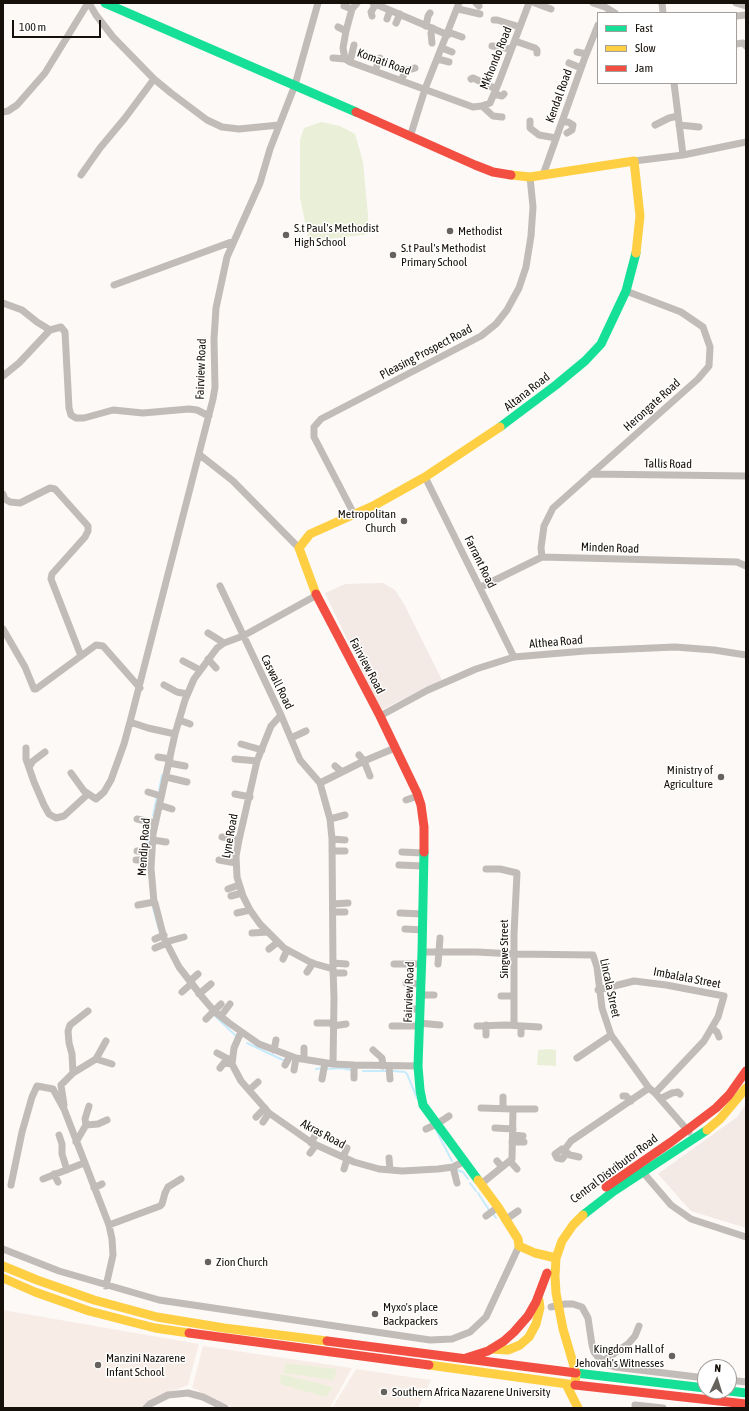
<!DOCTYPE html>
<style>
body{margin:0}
#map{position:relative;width:749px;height:1411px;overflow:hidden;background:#fcf9f7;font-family:"Asap Condensed",sans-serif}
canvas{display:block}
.frame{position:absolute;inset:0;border:4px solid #16100a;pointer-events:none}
.legend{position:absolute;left:597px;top:12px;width:140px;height:72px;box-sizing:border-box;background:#fff;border:1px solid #a29f9d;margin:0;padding:5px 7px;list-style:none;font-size:12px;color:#16100a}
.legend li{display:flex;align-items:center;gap:8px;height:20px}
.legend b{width:20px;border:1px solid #a29f9d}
.north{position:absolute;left:697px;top:1359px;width:40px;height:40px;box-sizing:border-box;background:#fff;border:1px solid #a29f9d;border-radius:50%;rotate:4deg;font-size:11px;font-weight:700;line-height:16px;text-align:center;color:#16100a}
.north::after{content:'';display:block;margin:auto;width:14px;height:18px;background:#66625d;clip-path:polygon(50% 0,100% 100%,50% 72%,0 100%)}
.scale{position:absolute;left:12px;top:20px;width:89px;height:18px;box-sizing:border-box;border:2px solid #16100a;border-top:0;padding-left:5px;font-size:12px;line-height:14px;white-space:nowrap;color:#16100a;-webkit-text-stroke:3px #fff;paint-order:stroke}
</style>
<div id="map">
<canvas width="749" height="1411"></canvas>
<div class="frame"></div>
<ul class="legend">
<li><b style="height:5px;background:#16e098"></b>Fast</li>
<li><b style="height:5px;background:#ffcf43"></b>Slow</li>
<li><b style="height:5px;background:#f24e42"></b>Jam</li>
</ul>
<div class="north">N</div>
<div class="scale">100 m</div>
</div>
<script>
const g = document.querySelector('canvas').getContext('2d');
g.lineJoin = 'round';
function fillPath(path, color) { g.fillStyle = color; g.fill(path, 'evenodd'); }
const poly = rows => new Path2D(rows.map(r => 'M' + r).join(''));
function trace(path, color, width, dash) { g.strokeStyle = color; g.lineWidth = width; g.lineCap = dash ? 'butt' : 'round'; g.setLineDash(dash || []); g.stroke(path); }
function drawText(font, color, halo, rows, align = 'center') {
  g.font = font + ' "Asap Condensed",sans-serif'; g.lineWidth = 3; g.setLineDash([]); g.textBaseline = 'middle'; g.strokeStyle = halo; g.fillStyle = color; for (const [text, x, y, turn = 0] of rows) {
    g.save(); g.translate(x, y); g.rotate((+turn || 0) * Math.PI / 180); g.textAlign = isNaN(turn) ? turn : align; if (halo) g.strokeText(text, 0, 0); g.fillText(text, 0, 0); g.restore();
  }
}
const commercial = poly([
 [383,583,395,590,404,604,442,680,381,710,325,593,345,584],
 [746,1104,746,1228,691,1211,658,1174,737,1117]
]);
const built = poly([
 [3,1310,199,1344,188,1385,153,1399,142,1408,3,1408],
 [203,1346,352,1368,330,1408,234,1408,192,1388],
 [356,1369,431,1380,418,1408,332,1408]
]);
const green = poly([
 [321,122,340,126,355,134,363,162,368,215,368,234,309,242,300,197,300,140,304,128],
 [549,1049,556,1050,556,1066,537,1065,538,1050],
 [285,1363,337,1369,334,1380,284,1373],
 [281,1374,333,1387,326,1397,280,1384]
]);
const stream = poly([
 [159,791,162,775],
 [153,816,157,797],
 [147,850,150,828],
 [152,904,159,930],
 [215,1016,236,1036],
 [247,1043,285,1061],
 [316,1069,322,1068],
 [327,1069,341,1068,351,1070],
 [363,1071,387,1071],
 [393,1071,405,1072,407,1074,417,1098],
 [436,1130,452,1161],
 [457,1170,463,1172,468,1179],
 [470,1183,476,1191],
 [478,1193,489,1210],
 [493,1214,496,1218]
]);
const street = poly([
 [89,3,96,15,113,37,154,79,171,93,207,120,222,127,239,129,279,125],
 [357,3,352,9,346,31,343,48,345,59,350,62,473,107,482,106,490,103,499,82,529,3],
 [373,3,448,35],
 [476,3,479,6],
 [535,3,551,9],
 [593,3,605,7,615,13],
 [662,3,663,13],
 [736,3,746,6],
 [344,6,352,9],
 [458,9,480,14],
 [372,16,371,12,376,4],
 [736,16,746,15],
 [387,19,390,10],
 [494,20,497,20,520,27],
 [396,23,400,14],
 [426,26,428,16,430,13],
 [338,27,346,31],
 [448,32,462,37],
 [515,41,535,48,537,50,537,53],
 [432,43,431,33,433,28],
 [736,44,743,43,746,46],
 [492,46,511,49],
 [442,48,452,52],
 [577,52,586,54],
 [333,58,345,59],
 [438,59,449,62],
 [350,62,354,45],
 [569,63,581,68],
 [375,71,380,58],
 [471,79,473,78,486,84,488,86,496,88],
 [402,81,403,76,407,70,415,68],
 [674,83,683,155],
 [494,94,502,96,504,94],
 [482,106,493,116,502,117],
 [3,112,8,111,17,105,45,73,88,3],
 [530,121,530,128,539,135,556,138],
 [562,122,568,122,573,125,572,130,567,133],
 [655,125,669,118,678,116],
 [679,125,699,127],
 [410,137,425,89,459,3],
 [634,161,683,155,746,142],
 [81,175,100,148,125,118,154,79],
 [543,175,584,60,598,25],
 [114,285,234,241],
 [3,303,22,310,37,322,50,330],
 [3,376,19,363,50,330,61,327,65,332,69,408,71,415,76,418,84,418,113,410,143,413,189,409,197,410,209,416],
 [200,455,233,481,299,548],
 [591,474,746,476],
 [425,477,514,657],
 [3,494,5,499,10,502,20,503,50,488,55,489,88,526,88,531,85,537,52,574,51,579,81,656],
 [354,514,314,437,314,427,321,419,481,336,496,324,507,310,519,288,526,267,531,236,533,207,530,177],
 [542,557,541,548,544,526,553,508,698,379,709,366,710,347,703,327,681,312,626,291],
 [220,586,281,715,300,760,320,783,330,819,332,839,333,969,334,998,333,1064],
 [481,587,542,557,737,562,746,566],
 [317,595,243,636,224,643,217,648,194,679,185,700,175,734,153,834,151,868,154,902,155,903,164,938,179,967,203,998,214,1011,229,1023,259,1044,296,1058,333,1064,354,1065,418,1066],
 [3,629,25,667,34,689,36,689,96,645,103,646,140,688],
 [208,633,224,643],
 [208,659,216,668],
 [183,661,200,670],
 [164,685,177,692,187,694],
 [281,715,271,726,257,761,239,840,236,856,237,877,243,896,250,910,260,924,284,948,312,963,333,969],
 [380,716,428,690,476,669,514,657,585,651,675,647,714,650,746,655],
 [179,720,190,724],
 [175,734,148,728,130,722,213,399,215,387,214,339,216,308,227,257,260,183,270,149,295,85,318,3],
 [291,738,306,731],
 [241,744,262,750],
 [26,748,26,759,34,782,44,805,49,814,56,818,64,816,88,794],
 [359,755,364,761,370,776],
 [158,757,170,759],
 [235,759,257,761],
 [169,763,185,766],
 [335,766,342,772],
 [29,767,33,761,45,752],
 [71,773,84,791,96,799,104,792,111,780,124,744,130,722],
 [166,777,187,782],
 [320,783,364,761,395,748],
 [148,792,161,796],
 [235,794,250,797],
 [406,800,418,796],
 [159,805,172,809],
 [137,819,155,823],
 [330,819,345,815],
 [222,837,239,840],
 [332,839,345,840],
 [153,840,166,842],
 [137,851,152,853],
 [332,851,345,851],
 [402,852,423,853],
 [136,860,151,860],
 [219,860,236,863],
 [399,865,423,866],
 [486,869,500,869,517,873,514,934,514,1025],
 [228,889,239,885],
 [231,896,242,893],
 [333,904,348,903],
 [138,905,154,902],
 [333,912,345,912],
 [237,913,250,910],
 [400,913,423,914],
 [405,929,423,930],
 [252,933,268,932],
 [155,939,164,935],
 [166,942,184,937],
 [155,948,167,943],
 [269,949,278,942],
 [422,952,477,952,514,954,593,955,597,967,602,1008,611,1035,649,1088,655,1093,689,1132],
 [283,959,287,950],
 [333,963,346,964],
 [394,964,422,964],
 [438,964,440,938],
 [307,972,313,963],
 [333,973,344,973],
 [190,981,198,974],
 [406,983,421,984],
 [598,990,634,981,666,985,724,996,718,1017,704,1041,655,1093],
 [182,992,192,983],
 [199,994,211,984],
 [421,995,434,995],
 [501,996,514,996],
 [410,1009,420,1009],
 [221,1016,230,1004],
 [206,1019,221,1004],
 [317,1023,334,1023],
 [419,1023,440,1025],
 [486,1025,486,1035],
 [333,1026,346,1024],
 [392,1026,419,1026],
 [477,1026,506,1025,539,1027],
 [521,1026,521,1034],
 [712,1028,717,1032,719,1037],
 [241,1032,234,1048,232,1064,241,1081,269,1113,312,1143,354,1162,379,1169,402,1171,438,1169,453,1167,465,1161],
 [304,1048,304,1059],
 [274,1050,276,1040],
 [373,1050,382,1058,383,1066],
 [217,1053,232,1061],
 [577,1058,611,1035],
 [96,1059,112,1064],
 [285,1065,290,1056],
 [389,1066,390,1079],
 [220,1068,224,1063,232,1064],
 [294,1070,296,1058],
 [73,1073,96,1059,106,1041],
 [354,1078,354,1065],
 [322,1079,325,1063],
 [249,1090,258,1082],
 [623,1096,626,1096,631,1101],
 [503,1097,503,1108],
 [660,1099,672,1093,678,1092,680,1094],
 [64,1105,61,1085,73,1073,72,1054,69,1043,68,1031,70,1025,88,1011],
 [481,1108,513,1109,512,1159,481,1184],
 [513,1109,535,1109],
 [256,1117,265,1108],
 [263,1122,269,1113],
 [86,1125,98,1124,107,1120],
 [495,1128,513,1129],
 [426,1129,437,1124,449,1116],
 [59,1135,62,1144,62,1154,67,1170],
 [513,1135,523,1136],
 [76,1142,86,1125,85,1119,89,1106],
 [512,1142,524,1142],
 [311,1143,317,1132],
 [562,1149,565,1149,566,1154,562,1159,557,1158,555,1154,562,1149],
 [565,1149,571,1141,649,1088],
 [566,1152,570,1155,579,1157],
 [310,1153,316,1145],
 [343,1157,347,1148],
 [389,1158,390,1170],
 [497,1161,502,1167],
 [510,1161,517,1169],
 [453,1167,457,1183],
 [344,1169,347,1159],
 [641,1170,671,1205,691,1219,746,1237],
 [54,1174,58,1182],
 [43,1179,84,1163],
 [11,1185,22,1132,32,1097,37,1086,53,1089,64,1109,109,1225,112,1239,113,1255,106,1286],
 [94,1188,102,1184],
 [486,1216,498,1207],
 [505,1220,518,1211],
 [109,1225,160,1206,162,1204,165,1193,168,1187,181,1179],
 [3,1249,59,1271,159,1300,430,1340,452,1339,470,1332,486,1317,519,1246],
 [551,1307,565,1304,573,1304,582,1307,588,1318,592,1345,594,1352,597,1356,608,1365,615,1367,705,1378],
 [603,1361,628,1344,635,1336,639,1326],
 [729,1380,746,1382],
 [635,1405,663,1408],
 [146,1408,150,1404,168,1395,188,1393,203,1397,225,1408]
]);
const fast = poly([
 [105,3,356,112],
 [500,427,556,385,585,361,601,344,626,291,636,253],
 [424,852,422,952,418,1066,420,1090,423,1105,478,1180],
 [583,1215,614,1191,707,1130],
 [576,1373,705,1388],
 [729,1391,746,1393]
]);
const slow = poly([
 [511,175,530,177,634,161,640,216,636,253],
 [316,594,299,548,310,534,375,505,425,477,500,427],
 [707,1130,720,1119,746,1088],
 [478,1180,498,1207,518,1239,519,1246,535,1253,556,1258],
 [3,1266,37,1280,94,1300,157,1317,224,1328,327,1341],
 [3,1278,35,1292,89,1311,155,1328,189,1333],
 [491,1349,508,1350,520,1345,529,1337,536,1324,540,1308,539,1300],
 [429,1365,575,1385,576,1373,563,1329,556,1293,555,1276,556,1258,562,1241,573,1225,583,1215],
 [566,1384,578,1408]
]);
const jam = poly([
 [356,112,475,165,493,172,511,175],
 [316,594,380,716,417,793,421,805,424,827,424,852],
 [606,1187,671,1142,716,1108,729,1095,746,1071],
 [189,1333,429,1365],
 [327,1341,576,1373],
 [466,1358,488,1351,504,1341,514,1332,528,1316,536,1302,547,1273],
 [575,1385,746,1404]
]);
const markers = [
 [450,231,4,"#66625d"],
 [286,235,4,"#66625d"],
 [393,255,4,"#66625d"],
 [404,521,4,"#66625d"],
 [721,777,4,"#66625d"],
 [208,1262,4,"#66625d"],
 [375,1314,4,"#66625d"],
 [672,1356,4,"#66625d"],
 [98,1365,4,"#66625d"],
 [384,1392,4,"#66625d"]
];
const streetNames = [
 ["Mkhondo Road",496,58,-68],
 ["Komati Road",384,62,20],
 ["Kendal Road",559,96,-70],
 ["Pleasing Prospect Road",426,352,-28],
 ["Fairview Road",201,369,-88],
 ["Altana Road",527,392,-38],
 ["Herongate Road",652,405,-42],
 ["Tallis Road",668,464,1],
 ["Minden Road",610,548,2],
 ["Farrant Road",480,562,64],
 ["Althea Road",556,642,-5],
 ["Fairview Road",367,666,62],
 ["Caswall Road",277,682,64],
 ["Lyne Road",230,836,-80],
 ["Mendip Road",144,847,-86],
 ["Singwe Street",504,949,-90],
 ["Imbalala Street",687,978,11],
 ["Lincala Street",610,988,78],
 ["Fairview Road",409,992,-88],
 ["Akras Road",323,1134,28],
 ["Central Distributor Road",614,1169,-37]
];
const poiNames = [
 ["S.t Paul's Methodist",294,228],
 ["High School",294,242],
 ["Methodist",458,231],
 ["S.t Paul's Methodist",401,248],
 ["Primary School",401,262],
 ["Metropolitan",396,514,"right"],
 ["Church",396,528,"right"],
 ["Ministry of",713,770,"right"],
 ["Agriculture",713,784,"right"],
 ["Zion Church",216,1262],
 ["Myxo's place",383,1307],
 ["Backpackers",383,1321],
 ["Kingdom Hall of",664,1349,"right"],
 ["Jehovah's Witnesses",664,1363,"right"],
 ["Manzini Nazarene",106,1358],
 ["Infant School",106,1372],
 ["Southern Africa Nazarene University",392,1392]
];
fillPath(commercial, '#f3e9e5');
fillPath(built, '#f8ede6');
fillPath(green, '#eaf0d7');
trace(stream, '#c6ebfc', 2);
trace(street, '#c1bcb7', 7);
trace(fast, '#16e098', 9);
trace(slow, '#ffcf43', 9);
trace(jam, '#f24e42', 9);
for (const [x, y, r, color] of markers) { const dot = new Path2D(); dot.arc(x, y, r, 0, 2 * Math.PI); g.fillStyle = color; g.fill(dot); trace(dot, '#fff', 1.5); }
drawText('12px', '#16100a', '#fff', streetNames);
drawText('12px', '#16100a', '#fff', poiNames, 'left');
</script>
